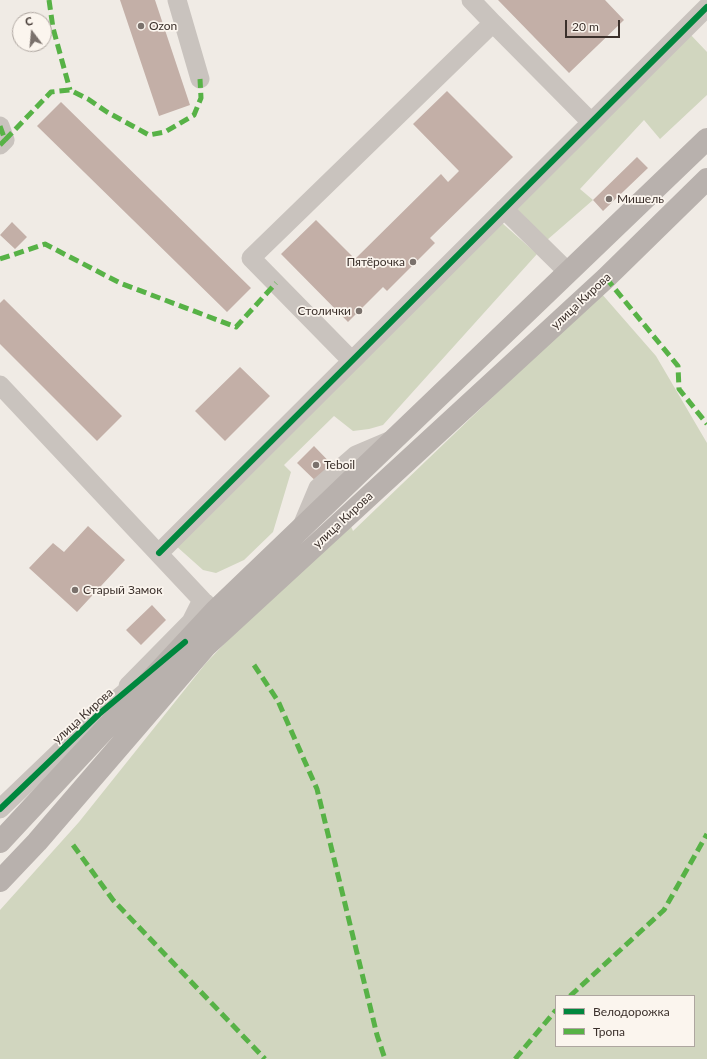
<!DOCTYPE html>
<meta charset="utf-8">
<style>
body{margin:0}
#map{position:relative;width:707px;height:1059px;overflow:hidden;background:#f0ebe5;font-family:Lato,sans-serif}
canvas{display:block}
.legend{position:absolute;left:555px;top:995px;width:140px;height:52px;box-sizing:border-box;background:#fbf5ee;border:1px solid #aea6a0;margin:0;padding:5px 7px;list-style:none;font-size:12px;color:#3b302b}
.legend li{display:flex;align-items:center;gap:8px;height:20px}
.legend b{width:20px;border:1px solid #aea6a0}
.north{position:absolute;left:12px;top:12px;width:40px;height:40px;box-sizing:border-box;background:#fbf5ee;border:1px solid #aea6a0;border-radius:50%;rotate:344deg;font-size:11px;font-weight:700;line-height:16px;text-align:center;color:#3b302b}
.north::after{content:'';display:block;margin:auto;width:14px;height:18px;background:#7a716c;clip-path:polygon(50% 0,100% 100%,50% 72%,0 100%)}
.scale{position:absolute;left:565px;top:20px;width:55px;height:18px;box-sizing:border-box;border:2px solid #3b302b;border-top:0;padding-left:5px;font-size:12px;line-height:14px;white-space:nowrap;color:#3b302b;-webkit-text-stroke:3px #fbf5ee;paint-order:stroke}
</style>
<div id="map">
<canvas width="707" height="1059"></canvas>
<ul class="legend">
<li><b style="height:5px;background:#00873e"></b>Велодорожка</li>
<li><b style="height:5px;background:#57b246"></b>Тропа</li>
</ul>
<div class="north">С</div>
<div class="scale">20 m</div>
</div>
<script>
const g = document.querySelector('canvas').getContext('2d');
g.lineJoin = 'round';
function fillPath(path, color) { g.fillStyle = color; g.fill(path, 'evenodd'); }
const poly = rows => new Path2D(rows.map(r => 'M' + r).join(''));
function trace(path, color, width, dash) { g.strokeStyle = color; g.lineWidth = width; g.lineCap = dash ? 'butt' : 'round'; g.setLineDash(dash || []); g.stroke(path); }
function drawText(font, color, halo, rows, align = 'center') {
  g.font = font + ' Lato,sans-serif'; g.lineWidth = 3.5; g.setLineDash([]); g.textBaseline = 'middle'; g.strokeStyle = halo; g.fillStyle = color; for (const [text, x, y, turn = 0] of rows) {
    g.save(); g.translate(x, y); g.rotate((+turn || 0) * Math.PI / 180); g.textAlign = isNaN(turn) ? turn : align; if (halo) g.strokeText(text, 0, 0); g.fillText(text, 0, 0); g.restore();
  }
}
const green = poly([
 [689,33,707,52,707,95,660,139,644,120,580,189,593,200,547,240,516,208],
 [502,223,537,254,383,425,369,429,353,431,334,416,284,465,291,472,273,532,244,560,216,573,203,570,175,545],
 [601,293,656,356,707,443,707,1059,0,1059,0,910,79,822,206,663,229,639,350,524,353,531],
 [556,996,694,996,694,1046,556,1046]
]);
const building = poly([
 [120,0,155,0,190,105,159,116],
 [498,0,605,0,624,20,569,73],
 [447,91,513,157,430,238,435,243,387,291,383,287,348,322,281,254,316,220,355,259,441,174,448,182,459,171,413,124],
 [61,102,251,288,227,312,37,126],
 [637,157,648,168,603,211,593,200],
 [12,222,27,237,15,249,0,235],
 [4,299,122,416,97,441,0,344,0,303],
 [240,367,270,396,225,441,195,411],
 [314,446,343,476,327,492,297,463],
 [88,526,125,560,77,612,29,568,53,543,64,552],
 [152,605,166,620,141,645,126,630]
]);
const minor = poly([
 [177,0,200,79],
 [471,0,493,23],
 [0,126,5,140,0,145],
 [504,209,568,272],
 [352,361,251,258,493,23,591,122],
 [0,385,202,600,225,621],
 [302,526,318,488,356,455,389,441],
 [159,553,707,7],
 [128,686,191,622,202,600],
 [0,809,99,714,140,680]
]);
const major = poly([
 [0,842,215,611,707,139],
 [0,881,37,842,205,647,606,278,707,179]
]);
const quiet = poly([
 [49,0,53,28,70,90],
 [0,126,5,140,0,145],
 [5,140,51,92,70,90,88,99,107,112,149,135,165,132,194,115,201,98,200,79],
 [0,259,45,244,120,283,236,327,276,283],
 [606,278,678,366,679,389,707,424],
 [254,665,278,701,317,789,377,1035,385,1059],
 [73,845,113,900,265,1059],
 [570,996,664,910,707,834],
 [515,1059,556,1010]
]);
const cycleway = poly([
 [159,553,707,7],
 [0,809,99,714,185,642]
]);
const markers = [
 [141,26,4,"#7a716c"],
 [609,199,4,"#7a716c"],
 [413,262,4,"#7a716c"],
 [359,311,4,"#7a716c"],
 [316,465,4,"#7a716c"],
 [75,590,4,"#7a716c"]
];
const poiNames = [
 ["Ozon",149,26],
 ["Мишель",617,199],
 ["Пятёрочка",405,262,"right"],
 ["Столички",351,311,"right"],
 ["Teboil",324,465],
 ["Старый Замок",83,590]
];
const streetNames = [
 ["улица Кирова",581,301,-43],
 ["улица Кирова",343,520,-43],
 ["улица Кирова",83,716,-42]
];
fillPath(green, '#d1d6bf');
fillPath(building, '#c3afa7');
trace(minor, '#c9c3be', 19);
trace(major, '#b8b1ad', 22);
trace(quiet, '#57b246', 5, [10, 5]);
trace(cycleway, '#00873e', 6);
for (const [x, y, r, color] of markers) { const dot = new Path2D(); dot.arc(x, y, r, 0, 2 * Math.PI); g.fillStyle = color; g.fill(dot); trace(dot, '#fbf5ee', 1.5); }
drawText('12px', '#3b302b', '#fbf5ee', poiNames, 'left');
drawText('12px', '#3b302b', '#fbf5ee', streetNames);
</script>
